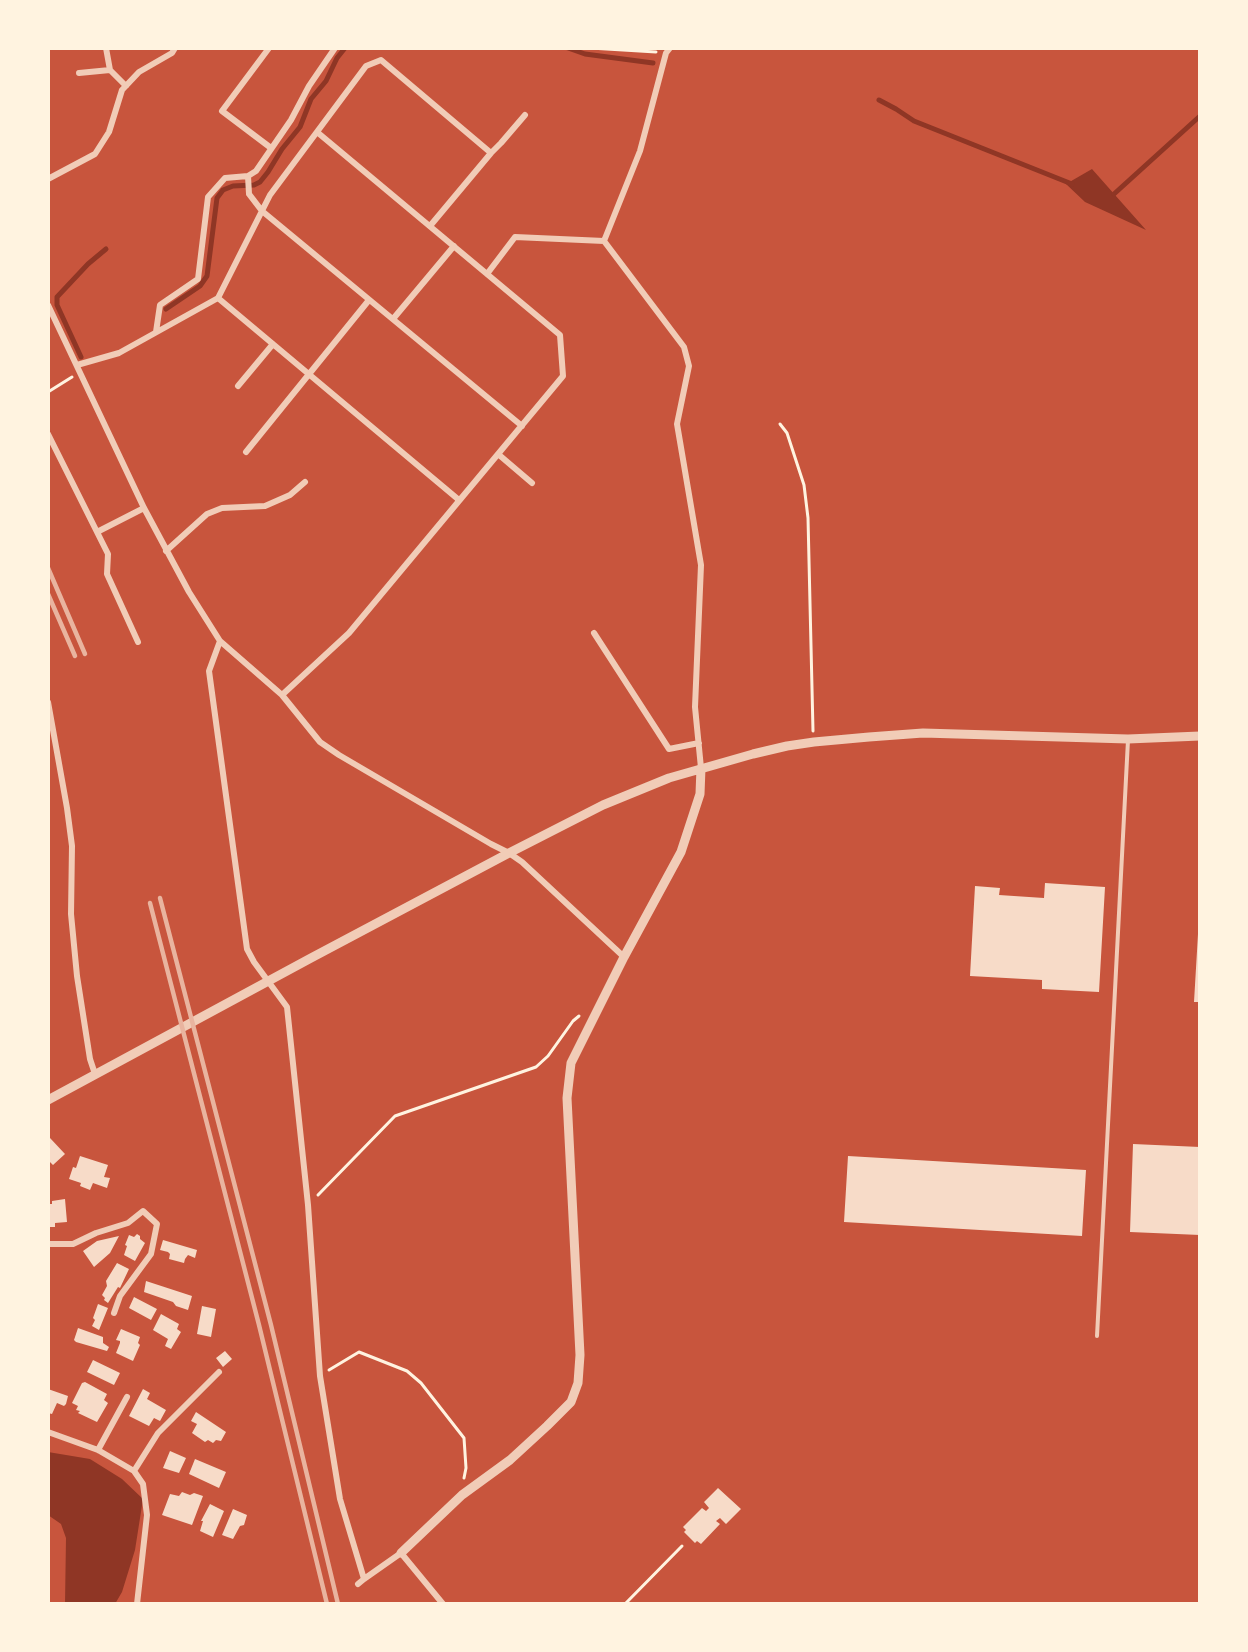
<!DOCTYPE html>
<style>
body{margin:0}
#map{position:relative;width:1248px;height:1652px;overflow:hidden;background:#c8553d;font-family:Helvetica,sans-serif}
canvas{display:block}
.frame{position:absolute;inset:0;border:50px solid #fff3e0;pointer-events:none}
</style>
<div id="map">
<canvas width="1248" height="1652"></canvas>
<div class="frame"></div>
</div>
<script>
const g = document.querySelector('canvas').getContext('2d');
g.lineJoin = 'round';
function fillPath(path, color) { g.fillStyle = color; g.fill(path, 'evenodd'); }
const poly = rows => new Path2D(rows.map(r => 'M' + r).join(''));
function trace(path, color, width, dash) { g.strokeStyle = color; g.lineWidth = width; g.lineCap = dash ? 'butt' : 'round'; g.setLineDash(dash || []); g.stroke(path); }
const water = poly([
 [1092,169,1146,230,1085,202,1066,184],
 [48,1452,90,1459,122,1479,143,1499,135,1550,122,1592,115,1604,65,1604,66,1538,61,1524,48,1515]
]);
const stream = poly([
 [568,48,585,54,653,63],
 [879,100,896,109,914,121,1072,184],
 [1114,194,1200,116],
 [166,309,200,286,207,276,217,198,223,190,233,186,254,185,260,182,268,172,282,149,300,127,311,99,326,81,337,58,345,48],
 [81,357,57,305,57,297,88,264,106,249]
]);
const building = poly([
 [1045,883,1105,887,1099,992,1042,989,1042,980,970,976,975,886,1000,888,999,895,1044,898],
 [1198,934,1200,934,1200,1002,1194,1002],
 [50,1138,65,1154,53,1165,48,1160,48,1140],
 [1133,1144,1200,1147,1200,1235,1130,1232],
 [80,1156,108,1165,104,1177,110,1178,107,1188,93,1183,90,1190,80,1186,81,1183,69,1179,73,1167,76,1168],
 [848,1156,1086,1170,1082,1236,844,1222],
 [65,1199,67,1222,55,1223,55,1227,48,1227,48,1204,52,1204,52,1201],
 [137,1234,140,1236,140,1239,145,1243,135,1261,124,1255,127,1246,125,1245,129,1235,134,1237],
 [119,1236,110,1253,94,1267,83,1251,97,1241],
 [163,1240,197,1250,195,1258,188,1255,185,1259,184,1263,169,1259,170,1254,168,1252,160,1250],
 [117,1263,129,1269,120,1288,118,1287,108,1303,104,1300,105,1298,102,1295,107,1286,106,1281],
 [146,1281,192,1296,188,1310,176,1306,173,1302,144,1292],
 [134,1297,157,1309,151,1320,129,1308],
 [98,1304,108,1308,99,1330,92,1326,95,1320,93,1318],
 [202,1306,216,1309,211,1337,197,1334],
 [161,1314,179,1324,177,1329,181,1332,171,1349,165,1346,168,1339,153,1330],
 [78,1328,103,1337,103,1343,109,1347,107,1351,76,1342,74,1340],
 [121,1329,140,1337,138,1343,140,1345,133,1361,116,1353,120,1343,120,1341,116,1340],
 [225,1351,232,1359,223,1367,216,1358],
 [93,1360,120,1373,114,1385,87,1372],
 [85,1382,107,1394,104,1400,108,1403,97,1422,78,1413,80,1411,76,1410,78,1406,72,1403,82,1383],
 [48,1389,68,1396,66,1404,64,1406,57,1403,52,1414,48,1413],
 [143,1389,150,1393,147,1399,166,1410,160,1421,154,1418,149,1426,129,1416],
 [196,1412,226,1432,221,1441,216,1440,213,1443,208,1440,205,1442,192,1433,197,1424,191,1421],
 [170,1451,186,1458,179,1473,163,1468],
 [195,1459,226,1472,219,1488,189,1474],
 [718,1488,741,1509,726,1524,720,1518,716,1521,720,1524,701,1544,697,1541,695,1543,684,1532,686,1530,683,1527,702,1508,706,1511,709,1508,704,1502],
 [182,1492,190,1495,194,1493,203,1496,192,1525,162,1515,170,1494,179,1496],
 [210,1504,224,1511,213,1537,200,1531,203,1521,201,1521],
 [233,1509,247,1515,244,1525,240,1526,233,1539,222,1535]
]);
const path = poly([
 [590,48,656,52],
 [48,392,72,377],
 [780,424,787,433,804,485,808,518,813,731],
 [318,1195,395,1116,536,1067,548,1056,573,1021,579,1016],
 [329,1370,359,1352,407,1371,421,1383,464,1438,466,1468,464,1478],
 [625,1604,682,1546]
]);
const service = poly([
 [1097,1336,1128,740]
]);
const minor = poly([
 [106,48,110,70],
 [269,48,222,111,271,148],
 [670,48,666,53,640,151,604,241,684,347,689,366,677,424,701,565,695,707,701,768],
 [79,73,110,70,126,86],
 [491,153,501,143,525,115],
 [248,176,249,194,262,211,522,426],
 [48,179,95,154,109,132,122,90,139,72,172,53,175,48],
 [487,274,515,237,604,241],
 [218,298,459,500],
 [48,305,144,508,189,592,220,641,282,695,320,742,339,755,491,844,509,853,522,862,624,957],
 [393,319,454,246],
 [156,332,160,305,198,279,208,197,225,178,248,176,256,171,291,120,309,86,335,48],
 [77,365,119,353,218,298,270,195,366,66,381,60,491,153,430,226],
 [238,386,273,344],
 [48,434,108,554,107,574,138,642],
 [246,452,369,300],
 [498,454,532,483],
 [97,532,144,508],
 [166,551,207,514,222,508,265,506,290,495,305,482],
 [594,633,669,749,699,743],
 [220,641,209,671,247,949,254,962,287,1007,308,1205,320,1376,340,1499,364,1579],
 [282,695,349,633,563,376,560,335,317,132],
 [48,702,67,808,72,846,71,914,77,976,90,1059,95,1074],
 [48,1244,73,1244,96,1233,128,1223,143,1211,157,1224,151,1254,120,1296,114,1313],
 [48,1432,98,1450,134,1471,143,1484,147,1515,137,1604],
 [98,1450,127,1397],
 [134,1471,158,1433,219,1372],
 [358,1584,364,1579,401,1553,443,1604]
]);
const tertiary = poly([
 [48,1100,311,958,509,853,603,805,669,778,753,754,787,746,814,742,869,737,923,733,1128,739,1200,736],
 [401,1553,462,1495,510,1460,547,1426,571,1402,578,1383,580,1355,567,1098,571,1063,624,957,681,852,700,794,701,768]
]);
const rail = poly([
 [48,568,85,654],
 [48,594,75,656],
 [160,898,271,1325,338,1604],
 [150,903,259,1325,327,1604]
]);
fillPath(water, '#8f3625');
trace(stream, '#8f3625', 5);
fillPath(building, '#f7dbc8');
trace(path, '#fff3e0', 3);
trace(service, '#f1ccb7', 4);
trace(minor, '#f1ccb7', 6);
trace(tertiary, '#f1ccb7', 9);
trace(rail, '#e9b49f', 4.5);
</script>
